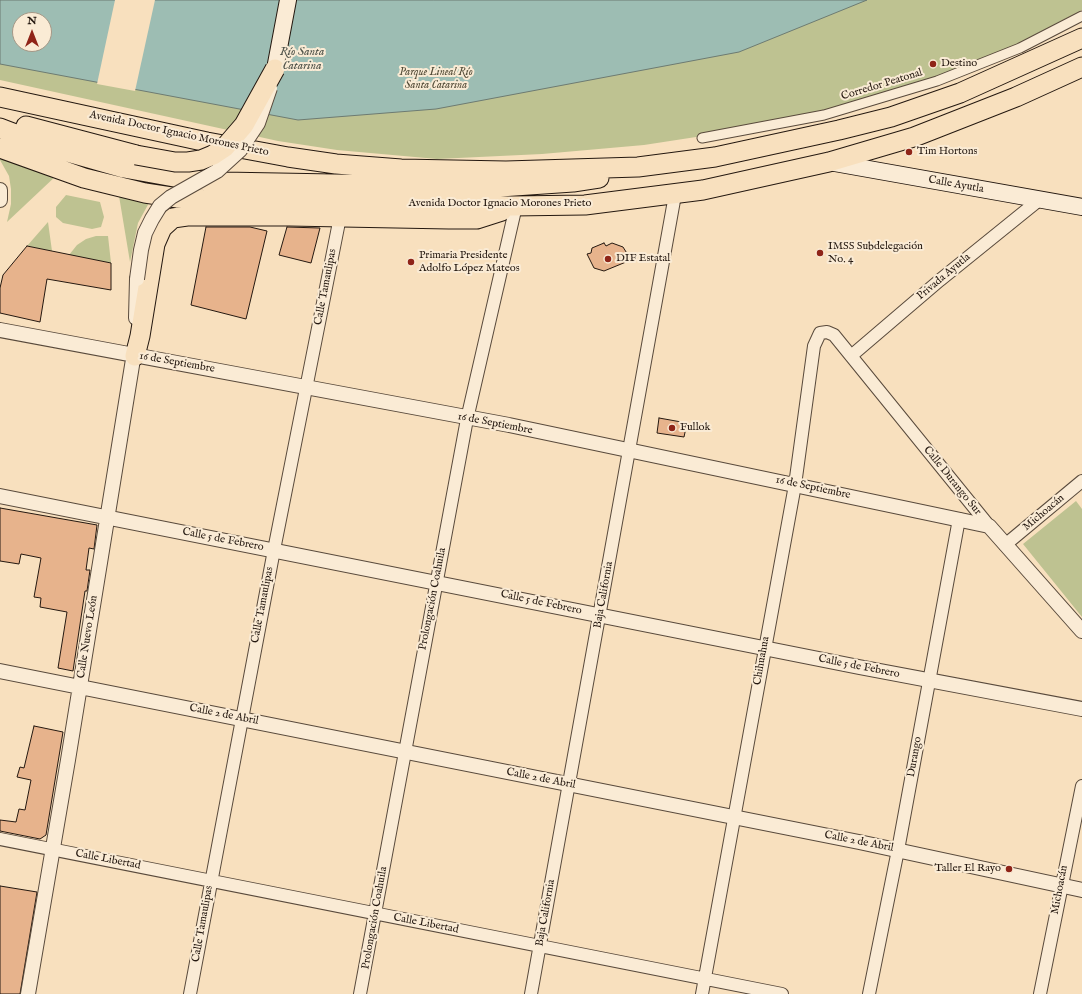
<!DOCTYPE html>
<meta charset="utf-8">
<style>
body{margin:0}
#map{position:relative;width:1082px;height:994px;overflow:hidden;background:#f8e0be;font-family:"IM FELL English",serif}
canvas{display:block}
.north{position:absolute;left:12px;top:12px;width:40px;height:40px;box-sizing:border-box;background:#faebd5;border:1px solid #a49786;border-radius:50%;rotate:0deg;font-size:11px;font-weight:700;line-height:16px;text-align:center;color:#241810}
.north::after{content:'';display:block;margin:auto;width:14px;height:18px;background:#8f2418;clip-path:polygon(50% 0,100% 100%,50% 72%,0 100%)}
</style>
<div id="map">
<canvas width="1082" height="994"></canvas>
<div class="north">N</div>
</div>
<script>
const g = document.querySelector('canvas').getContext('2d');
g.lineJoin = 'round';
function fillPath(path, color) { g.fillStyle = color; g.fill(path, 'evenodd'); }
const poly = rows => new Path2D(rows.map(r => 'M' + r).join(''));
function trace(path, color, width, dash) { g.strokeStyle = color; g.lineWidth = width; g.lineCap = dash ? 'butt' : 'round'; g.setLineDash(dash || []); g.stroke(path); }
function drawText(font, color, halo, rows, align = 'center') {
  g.font = font + ' "IM FELL English",serif'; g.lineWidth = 4; g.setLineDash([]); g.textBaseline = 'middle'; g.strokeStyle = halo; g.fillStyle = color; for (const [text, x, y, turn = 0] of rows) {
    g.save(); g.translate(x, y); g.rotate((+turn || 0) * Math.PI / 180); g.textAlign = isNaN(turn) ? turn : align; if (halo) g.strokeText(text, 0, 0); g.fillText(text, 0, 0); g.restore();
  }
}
const green = poly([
 [0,0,1082,0,1082,10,1017,44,933,80,832,111,735,131,644,145,542,154,437,159,337,150,278,141,0,80],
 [20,20,44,20,44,44,20,44],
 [0,154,58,174,7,222,11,204,11,189,9,176,0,160],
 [66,195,100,202,104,217,101,227,92,229,63,223,56,217,56,207],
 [119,196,150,201,138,223,130,262],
 [48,222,52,251,27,246],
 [96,236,108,236,111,263,69,255,77,245,86,239],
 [1076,501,1082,509,1082,617,1023,544]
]);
const water = poly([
 [0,0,867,0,739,52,436,109,298,120,0,64,0,0],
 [20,20,44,20,44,44,20,44,20,20]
]);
const pier = poly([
 [115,0,155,0,135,91,97,84]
]);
const building = poly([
 [206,227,250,227,267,231,246,319,191,305,206,227],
 [287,227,320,228,311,263,279,255,287,227],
 [604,243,606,246,612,243,623,247,628,255,626,262,604,271,594,268,587,254,591,253,592,248,604,243],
 [27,246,111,263,111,290,47,279,40,322,0,313,0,288,3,275,27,246],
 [659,418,687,423,684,437,657,433,659,418],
 [0,508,97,525,94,549,89,548,86,570,90,570,87,591,85,591,73,671,58,668,67,612,40,607,41,598,34,597,41,558,21,554,19,564,0,561,0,508],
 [34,726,63,732,46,835,40,839,0,831,0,820,16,822,19,809,25,810,31,780,17,777,20,767,24,768,34,726],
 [0,886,37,892,20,994,0,994,0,886]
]);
const pedestrian = poly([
 [702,138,824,115,937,81,1020,48,1082,16]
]);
const minor = poly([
 [851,356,940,280,1039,200],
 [1005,545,1082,481],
 [0,839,782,994],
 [190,994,274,550,340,217],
 [360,994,467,419,516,206],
 [531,994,675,195],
 [702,994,795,485,814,346,820,333,827,332,834,335,989,526],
 [869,994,898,850,959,519],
 [1040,994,1082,786]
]);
const tertiary = poly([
 [0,190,0,200],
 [136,318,137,279],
 [0,330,509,425,989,526,1082,631],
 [0,496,859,667,1082,709],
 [0,671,859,842,1082,890],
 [28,994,68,760,135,347]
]);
const secondary = poly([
 [275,69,288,0],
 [829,162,1082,207]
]);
const trunk = poly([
 [0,97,207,142,288,157,336,164,401,169,506,171,638,167,715,157,839,130,891,117,960,93,1082,38],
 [26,126,136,155],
 [0,128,47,146,124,168,185,179,223,182,500,187,573,182,599,178],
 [0,148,84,178,145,193,178,198,226,201,512,206,585,205,703,190,829,162,914,137,1016,97,1082,67],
 [135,356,140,336,155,244,162,228,173,218,187,216,289,216,449,219,477,219,502,211]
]);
const tertiaryBridge = poly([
 [137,279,141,250,145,233,152,219,160,206,171,197,217,171,240,150,258,123,270,88]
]);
const trunkBridge = poly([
 [136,155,175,162,188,162,201,160,213,155,225,147,244,125,275,69]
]);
const markers = [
 [933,64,4,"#8f2418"],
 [909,152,4,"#8f2418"],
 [820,253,4,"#8f2418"],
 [608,259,4,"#8f2418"],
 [411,262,4,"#8f2418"],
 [672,428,4,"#8f2418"],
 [1009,869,4,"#8f2418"]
];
const poiNames = [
 ["Destino",941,64],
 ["Tim Hortons",917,152],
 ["IMSS Subdelegación",828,247],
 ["No. 4",828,260],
 ["Primaria Presidente",419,256],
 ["Adolfo López Mateos",419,269],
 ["DIF Estatal",616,259],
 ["Fullok",680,428],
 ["Taller El Rayo",1001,869,"right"]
];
const parkNames = [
 ["Parque Lineal Río",436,73],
 ["Santa Catarina",436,86]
];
const streetNames = [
 ["Corredor Peatonal",882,85,-17],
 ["Avenida Doctor Ignacio Morones Prieto",179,134,12],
 ["Calle Ayutla",956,185,10],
 ["Avenida Doctor Ignacio Morones Prieto",500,204],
 ["Privada Ayutla",944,277,-40],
 ["Calle Tamaulipas",326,287,-79],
 ["16 de Septiembre",177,363,10],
 ["16 de Septiembre",495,424,11],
 ["Calle Durango Sur",952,481,51],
 ["16 de Septiembre",813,488,12],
 ["Michoacán",1044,513,-40],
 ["Calle 5 de Febrero",223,540,11],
 ["Baja California",604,595,-80],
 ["Prolongación Coahuila",433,599,-79],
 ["Calle 5 de Febrero",541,603,12],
 ["Calle Tamaulipas",263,605,-79],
 ["Calle Nuevo León",88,637,-81],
 ["Chihuahua",762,661,-80],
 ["Calle 5 de Febrero",859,667,11],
 ["Calle 2 de Abril",224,715,11],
 ["Durango",915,757,-80],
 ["Calle 2 de Abril",541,779,11],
 ["Calle 2 de Abril",859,842,11],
 ["Calle Libertad",108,860,11],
 ["Michoacán",1060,890,-79],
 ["Baja California",546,913,-80],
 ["Prolongación Coahuila",375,918,-80],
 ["Calle Tamaulipas",203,924,-80],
 ["Calle Libertad",426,924,11]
];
const waterNames = [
 ["Río Santa",302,53],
 ["Catarina",302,67]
];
fillPath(green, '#bec291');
fillPath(water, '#9dbdb3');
trace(water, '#6d7b72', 1);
fillPath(pier, '#f8e0be');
fillPath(building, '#e7b38c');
trace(building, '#241810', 1);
trace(pedestrian, '#594a3c', 11);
trace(minor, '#594a3c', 14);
trace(tertiary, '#594a3c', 16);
trace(secondary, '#241810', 18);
trace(trunk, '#241810', 21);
trace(pedestrian, '#faebd5', 9);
trace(minor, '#faebd5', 12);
trace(tertiary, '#faebd5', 14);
trace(secondary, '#faebd5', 16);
trace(trunk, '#f8e0be', 19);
trace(tertiaryBridge, '#594a3c', 16, []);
trace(trunkBridge, '#241810', 21, []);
trace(tertiaryBridge, '#faebd5', 14);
trace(trunkBridge, '#f8e0be', 19);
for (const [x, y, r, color] of markers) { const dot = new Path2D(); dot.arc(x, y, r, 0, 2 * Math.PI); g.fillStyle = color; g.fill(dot); trace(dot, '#faebd5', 1.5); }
drawText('11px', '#241810', '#faebd5', poiNames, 'left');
drawText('italic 11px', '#524b37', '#faebd5', parkNames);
drawText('11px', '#241810', '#faebd5', streetNames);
drawText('italic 12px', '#4e5249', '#faebd5', waterNames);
</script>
